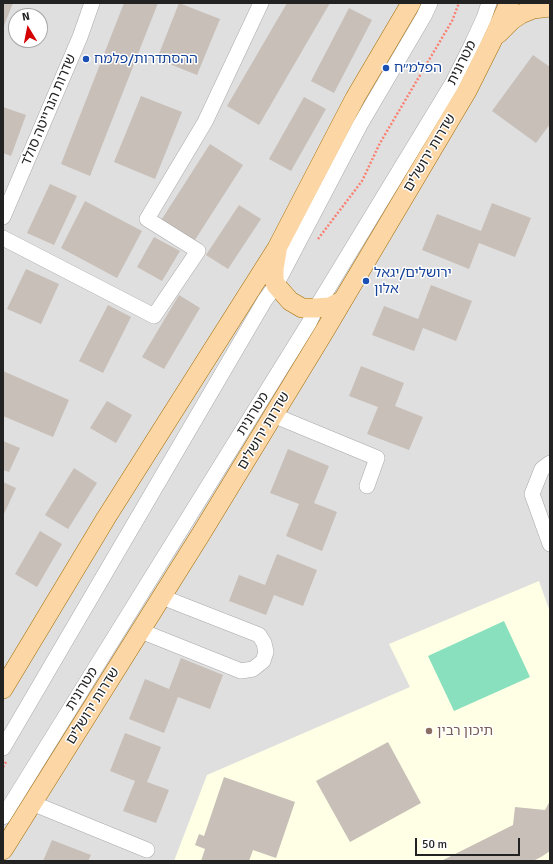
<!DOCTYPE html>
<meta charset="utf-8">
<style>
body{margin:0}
#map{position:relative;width:553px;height:864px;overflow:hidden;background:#f2efe9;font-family:Signika,sans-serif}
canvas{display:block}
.frame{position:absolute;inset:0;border:4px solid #222;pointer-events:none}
.north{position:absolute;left:8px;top:8px;width:40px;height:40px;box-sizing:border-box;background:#fff;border:1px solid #a7a7a7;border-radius:50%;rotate:350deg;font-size:11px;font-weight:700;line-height:16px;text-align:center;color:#222}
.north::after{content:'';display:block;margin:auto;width:14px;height:18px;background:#d40000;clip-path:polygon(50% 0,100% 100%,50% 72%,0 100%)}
.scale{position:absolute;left:415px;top:838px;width:105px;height:18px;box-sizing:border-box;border:2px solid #222;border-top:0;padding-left:5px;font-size:12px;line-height:14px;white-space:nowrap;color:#222;-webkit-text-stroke:3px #fff;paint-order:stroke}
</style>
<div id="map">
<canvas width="553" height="864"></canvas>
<div class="frame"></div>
<div class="north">N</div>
<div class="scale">50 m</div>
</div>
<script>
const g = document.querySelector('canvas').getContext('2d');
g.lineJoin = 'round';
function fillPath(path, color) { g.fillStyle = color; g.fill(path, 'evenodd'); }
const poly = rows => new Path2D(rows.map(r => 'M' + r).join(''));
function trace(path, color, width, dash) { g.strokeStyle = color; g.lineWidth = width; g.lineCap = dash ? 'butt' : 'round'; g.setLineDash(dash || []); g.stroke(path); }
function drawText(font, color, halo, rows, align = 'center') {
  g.font = font + ' Signika,"Noto Sans Hebrew",sans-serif'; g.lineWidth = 3; g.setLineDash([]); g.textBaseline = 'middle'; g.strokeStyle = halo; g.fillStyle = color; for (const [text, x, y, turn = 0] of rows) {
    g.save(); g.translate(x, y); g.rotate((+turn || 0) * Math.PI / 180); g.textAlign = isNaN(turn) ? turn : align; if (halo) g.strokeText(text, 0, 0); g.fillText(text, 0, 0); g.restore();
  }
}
const residential = poly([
 [3,3,550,3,550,861,3,861],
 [16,16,40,16,40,40,16,40]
]);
const education = poly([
 [539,581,550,612,550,861,174,861,207,775,410,687,389,644]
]);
const pitch = poly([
 [504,621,530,677,454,711,428,656]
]);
const building = poly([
 [3,3,13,3,3,28],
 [124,3,158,3,90,176,61,164],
 [179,3,220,19,197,75,157,59],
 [287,3,330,3,259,125,227,106],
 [349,8,372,20,334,93,311,81],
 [533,55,550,67,550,124,536,143,492,111],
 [141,96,182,112,155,179,114,162],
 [304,97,326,109,291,171,269,159],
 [3,107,26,115,11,156,3,153],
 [210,144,243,165,193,243,160,222],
 [50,184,77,196,54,245,27,233],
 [85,201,142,231,117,278,61,248],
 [492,203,531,218,515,257,479,243,469,269,422,250,437,214,481,231],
 [239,205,261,219,228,269,206,255],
 [154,237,180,251,162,281,137,267],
 [26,269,59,284,41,324,7,309],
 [431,285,472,301,456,341,423,328,414,351,372,335,384,306,418,319],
 [179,295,200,308,164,369,142,357],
 [108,305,131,317,103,373,79,361],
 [361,366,404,383,395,406,423,417,409,450,367,434,378,407,349,396],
 [3,371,69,400,53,437,3,416],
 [107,401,132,415,116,443,90,428],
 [3,441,20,448,9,472,3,470],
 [288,449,329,466,314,503,337,512,322,551,286,536,299,504,270,493],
 [74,468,97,483,68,529,45,515],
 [3,482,16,488,3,516],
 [40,531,62,544,37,587,15,574],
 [277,554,317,570,303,606,274,595,266,615,229,601,239,575,265,585],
 [181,658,223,675,210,709,178,697,164,733,129,719,145,679,169,689],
 [125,733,161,747,147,782,169,790,156,823,123,811,135,781,110,771],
 [388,742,421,803,350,842,316,781],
 [224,777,295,802,276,858,253,850,249,861,201,861,205,849,195,845,199,834,204,836],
 [550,801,550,851,541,857,533,861,441,861,513,825,515,807,545,810],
 [52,840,91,855,88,861,43,861]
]);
const path = poly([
 [318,239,362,181,380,143,452,21,459,3],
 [3,767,6,762]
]);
const minor = poly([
 [3,217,80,37,92,3],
 [3,238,154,316,198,251,147,219,205,122,261,3],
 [273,415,377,458,367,486],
 [550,463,542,469,532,494,550,544],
 [141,631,241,671,253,669,263,661,266,652,264,643,259,635,162,597],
 [3,748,265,300,276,285,360,125,424,16,430,3],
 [32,803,147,850],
 [3,817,309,323,316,308,452,84,472,44,484,18,489,3]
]);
const major = poly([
 [498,34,512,20,521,14,533,9,550,7],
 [277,251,274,269,274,280,276,285,290,301,302,308,316,308,330,307,343,300],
 [3,689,106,518,277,248,355,98,411,3],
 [3,850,201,534,324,332,467,91,493,39,509,3]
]);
const markers = [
 [86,59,4,"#1a4fb4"],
 [386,68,4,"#1a4fb4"],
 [366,281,4,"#1a4fb4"],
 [429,731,4,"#8d6e63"]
];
const transitNames = [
 ["ההסתדרות/פלמח",94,59],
 ["הפלמ״ח",394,68],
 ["ירושלים/יגאל",374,273],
 ["אלון",374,289]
];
const streetNames = [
 ["מטרונית",462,63,-63],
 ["שדרות הנרייטה סולד",49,110,-67],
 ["שדרות ירושלים",430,153,-59],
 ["מטרונית",253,414,-58],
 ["שדרות ירושלים",264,431,-59],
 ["מטרונית",82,689,-58],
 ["שדרות ירושלים",93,706,-58]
];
const educationNames = [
 ["תיכון רבין",437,731]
];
fillPath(residential, '#e0dfdf');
fillPath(education, '#ffffe5');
fillPath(pitch, '#88e0be');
fillPath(building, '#c7bfb8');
trace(minor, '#a9a9a9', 16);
trace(major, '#a06b00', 20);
trace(path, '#fa8072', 2.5, [2, 2]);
trace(minor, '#fff', 15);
trace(major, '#fcd6a4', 19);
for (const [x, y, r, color] of markers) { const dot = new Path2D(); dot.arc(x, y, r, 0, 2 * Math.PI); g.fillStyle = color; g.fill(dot); trace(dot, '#fff', 1.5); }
drawText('14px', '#164399', '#fff', transitNames, 'left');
drawText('14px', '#222', '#fff', streetNames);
drawText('14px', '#785e54', '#fff', educationNames, 'left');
</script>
